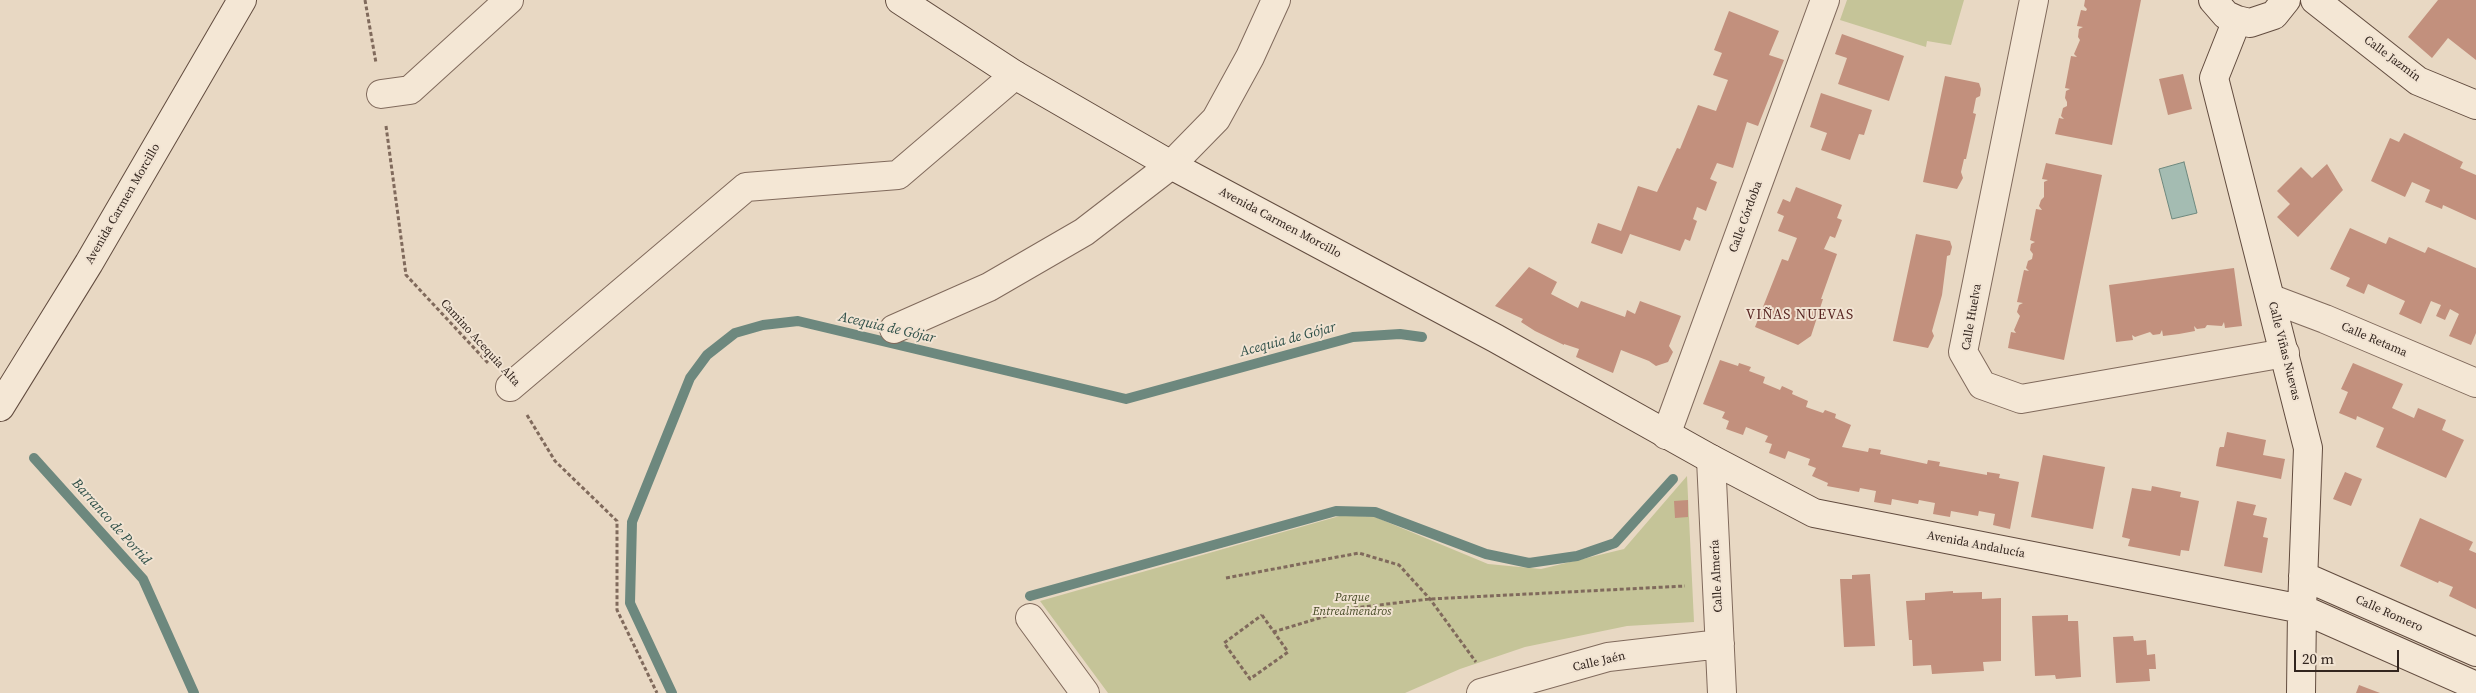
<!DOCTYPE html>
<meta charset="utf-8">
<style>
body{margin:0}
#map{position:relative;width:2476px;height:693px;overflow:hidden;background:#e8d8c3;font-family:"Source Serif 4",serif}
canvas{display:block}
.scale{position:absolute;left:2294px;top:650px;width:105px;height:22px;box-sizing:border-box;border:2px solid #32251e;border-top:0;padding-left:6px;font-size:15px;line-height:18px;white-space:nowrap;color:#32251e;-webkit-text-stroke:4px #f1e3d2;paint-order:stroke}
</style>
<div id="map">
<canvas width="2476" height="693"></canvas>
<div class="scale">20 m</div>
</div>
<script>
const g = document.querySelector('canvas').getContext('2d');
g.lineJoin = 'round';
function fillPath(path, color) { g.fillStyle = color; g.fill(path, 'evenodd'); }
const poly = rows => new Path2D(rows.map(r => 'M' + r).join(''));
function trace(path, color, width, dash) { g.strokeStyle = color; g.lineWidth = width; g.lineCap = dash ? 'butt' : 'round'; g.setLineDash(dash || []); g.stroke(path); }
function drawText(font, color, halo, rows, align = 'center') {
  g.font = font + ' "Source Serif 4",serif'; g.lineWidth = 4; g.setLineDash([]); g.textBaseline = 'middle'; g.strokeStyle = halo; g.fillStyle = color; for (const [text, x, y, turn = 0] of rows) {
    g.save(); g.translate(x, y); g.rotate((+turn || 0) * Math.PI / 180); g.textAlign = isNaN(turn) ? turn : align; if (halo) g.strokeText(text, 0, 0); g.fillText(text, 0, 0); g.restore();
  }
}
const green = poly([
 [1847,0,1964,0,1951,45,1927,41,1926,47,1840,20],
 [1687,476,1694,622,1627,626,1525,647,1460,669,1405,693,1108,693,1040,601,1343,515,1375,517,1488,564,1541,569,1624,549]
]);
const water = poly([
 [2184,162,2197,213,2172,219,2159,169,2184,162]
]);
const stream = poly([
 [34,458,143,579,194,693],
 [1030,596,1336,511,1375,512,1486,554,1529,563,1577,556,1615,543,1673,479],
 [672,693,630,603,632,522,690,378,707,355,735,333,763,325,798,321,1126,399,1353,337,1400,334,1422,337]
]);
const building = poly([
 [2085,0,2141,0,2112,145,2055,134,2059,118,2064,119,2061,116,2063,108,2067,106,2067,102,2065,98,2066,91,2070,89,2065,88,2071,56,2077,57,2074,54,2080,40,2078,37,2079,29,2083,27,2077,26,2081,10,2086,11,2087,9,2084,6],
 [2438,0,2476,0,2476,60,2448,38,2432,58,2408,37],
 [1729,11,1779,31,1769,55,1784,60,1758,126,1747,122,1733,168,1717,163,1710,179,1717,182,1706,211,1697,207,1693,219,1697,221,1690,241,1685,239,1680,251,1630,234,1622,254,1591,243,1598,223,1621,231,1638,186,1657,192,1677,148,1680,149,1698,105,1716,111,1728,80,1713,75,1722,53,1714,50],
 [1842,34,1904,56,1889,101,1838,84,1847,58,1835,54],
 [2183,74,2192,109,2168,115,2159,79],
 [1945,76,1979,83,1981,89,1980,96,1976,98,1973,113,1976,114,1966,159,1964,159,1961,172,1963,178,1957,189,1923,182],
 [1821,93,1872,110,1864,135,1859,134,1850,160,1821,150,1827,133,1810,127],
 [2404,133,2463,162,2460,168,2476,175,2476,220,2443,205,2442,209,2425,202,2430,190,2412,182,2405,197,2371,181,2390,138,2399,142],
 [2046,163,2102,175,2064,360,2008,348,2011,332,2016,333,2014,330,2020,316,2017,312,2019,305,2023,303,2017,302,2024,270,2029,271,2026,268,2028,261,2032,259,2033,254,2030,250,2031,244,2035,242,2030,240,2036,209,2042,210,2039,206,2041,200,2044,197,2044,182,2048,180,2042,179],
 [2327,164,2343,190,2298,237,2277,217,2290,204,2277,191,2301,167,2312,178],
 [1796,187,1842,205,1837,218,1842,220,1835,238,1830,236,1824,249,1837,254,1821,299,1823,299,1811,336,1798,345,1755,327,1782,259,1788,261,1797,238,1778,231,1784,216,1777,213,1783,199,1790,202],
 [2350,228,2386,244,2389,237,2425,253,2428,247,2476,268,2476,333,2471,345,2449,336,2459,314,2450,309,2445,320,2436,316,2441,305,2431,301,2421,324,2399,314,2405,301,2368,284,2364,294,2346,286,2350,278,2330,269],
 [1916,234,1950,241,1952,247,1950,255,1947,256,1942,295,1932,331,1934,336,1928,348,1893,341],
 [1529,267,1557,282,1551,294,1578,308,1581,301,1625,317,1627,310,1635,314,1640,301,1681,316,1669,346,1673,352,1668,362,1656,366,1649,361,1621,350,1613,373,1576,357,1579,349,1564,344,1564,345,1535,331,1521,322,1523,319,1495,306],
 [2234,268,2242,326,2225,328,2224,322,2222,326,2207,325,2205,328,2197,329,2194,326,2195,331,2179,334,2163,336,2162,330,2160,334,2153,335,2150,332,2135,337,2132,335,2133,340,2116,342,2109,285],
 [1720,360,1738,366,1739,363,1751,367,1749,371,1765,377,1763,383,1780,390,1782,386,1793,391,1792,394,1808,401,1806,407,1823,413,1825,410,1836,414,1835,418,1851,425,1842,447,1868,452,1869,448,1881,450,1880,454,1927,464,1928,460,1940,462,1939,466,1987,475,1987,472,2000,474,1999,478,2019,482,2010,529,1993,525,1995,514,1979,511,1978,516,1951,511,1950,517,1933,514,1935,503,1919,500,1918,504,1892,499,1891,505,1874,502,1876,491,1860,488,1859,492,1827,486,1828,483,1812,476,1816,468,1808,465,1810,459,1788,451,1785,459,1769,453,1772,444,1765,442,1768,436,1746,427,1743,435,1726,429,1729,421,1722,418,1725,412,1703,404],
 [2353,363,2403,384,2392,408,2414,418,2418,408,2446,420,2442,430,2464,440,2446,478,2376,447,2384,428,2357,416,2356,420,2339,413,2348,392,2341,389],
 [2227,432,2266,440,2263,455,2285,459,2281,479,2216,466,2219,449,2220,447,2224,447],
 [2043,455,2105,467,2093,529,2031,517],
 [2345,472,2362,479,2351,506,2333,499],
 [2152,486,2181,492,2180,497,2199,501,2189,551,2181,550,2180,556,2128,546,2130,539,2122,537,2132,488,2151,491],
 [1688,500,1688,517,1675,518,1674,501],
 [2237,501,2256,505,2253,515,2267,518,2263,537,2268,538,2262,573,2224,566],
 [2420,518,2473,542,2469,550,2476,553,2476,609,2449,596,2453,587,2439,581,2438,583,2400,566],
 [1870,574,1875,646,1844,647,1840,579,1852,579,1852,575],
 [1953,591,1953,593,1982,592,1982,599,2001,598,2001,661,1983,662,1984,671,1932,674,1931,665,1913,666,1912,640,1909,640,1906,601,1925,600,1925,593],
 [2068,615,2068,621,2078,621,2081,677,2056,679,2055,675,2035,676,2032,616],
 [2133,636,2134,641,2146,640,2147,655,2155,654,2156,669,2149,669,2150,681,2116,683,2113,637],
 [2359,685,2380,693,2356,693]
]);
const path = poly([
 [365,0,376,63],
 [386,126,406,275,489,364],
 [527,415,555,461,617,521,617,610,657,693],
 [1226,578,1359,553,1399,565,1430,599,1476,662],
 [1262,615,1288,652,1250,679,1224,643,1262,615],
 [1273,632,1353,608,1430,599,1685,586]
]);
const street = poly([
 [2034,0,1963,352,1982,385,2021,399,2285,353],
 [381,94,410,90,509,0],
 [2272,299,2325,319,2476,383],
 [894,329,989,287,1084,232,1171,165,1216,119,1250,57,1276,0],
 [510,387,746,187,898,175,1015,75],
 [1666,435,1825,0],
 [1711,459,1722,693],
 [1030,618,1085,693],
 [1481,693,1608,657,1720,644]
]);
const secondary = poly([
 [900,0,1015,75,1171,165,1495,338,1711,459,1814,513,2302,609,2476,686],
 [2213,0,2226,15,2237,20,2250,23,2274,15,2286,0],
 [2315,0,2418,81,2476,105],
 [2237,20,2214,78,2308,448,2302,609,2301,693],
 [0,407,89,263,242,0],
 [2303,576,2476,652]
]);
const streetNames = [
 ["Calle Jazmín",2392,59,37],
 ["Avenida Carmen Morcillo",123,204,-60],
 ["Calle Córdoba",1746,217,-70],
 ["Avenida Carmen Morcillo",1280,223,28],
 ["Calle Huelva",1972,317,-80],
 ["Calle Retama",2374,340,23],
 ["Camino Acequia Alta",480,343,48],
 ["Calle Viñas Nuevas",2284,351,76],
 ["Avenida Andalucía",1976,545,11],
 ["Calle Almería",1717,576,-93],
 ["Calle Romero",2389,614,24],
 ["Calle Jaén",1599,662,-13]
];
const parkNames = [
 ["Parque",1352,598],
 ["Entrealmendros",1352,612]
];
const neighbourhoodNames = [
 ["VIÑAS NUEVAS",1800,315]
];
const waterNames = [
 ["Acequia de Gójar",887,328,13],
 ["Acequia de Gójar",1288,340,-15],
 ["Barranco de Portid",111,522,48]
];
fillPath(green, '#c5c498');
fillPath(water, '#a4bcb2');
trace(water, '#6d887e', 1);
trace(stream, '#6d887e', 10);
fillPath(building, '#c2907d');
trace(street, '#806a5c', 30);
trace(secondary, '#624c3f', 30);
trace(path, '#806a5c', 3, [4, 2.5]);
trace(street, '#f4e7d5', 28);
trace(secondary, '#f4e7d5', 28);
drawText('12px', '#32251e', '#f1e3d2', streetNames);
drawText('italic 12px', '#484c27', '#f1e3d2', parkNames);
g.letterSpacing = '1px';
drawText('14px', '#592723', '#f1e3d2', neighbourhoodNames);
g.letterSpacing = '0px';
drawText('italic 14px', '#2f5049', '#f1e3d2', waterNames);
</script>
